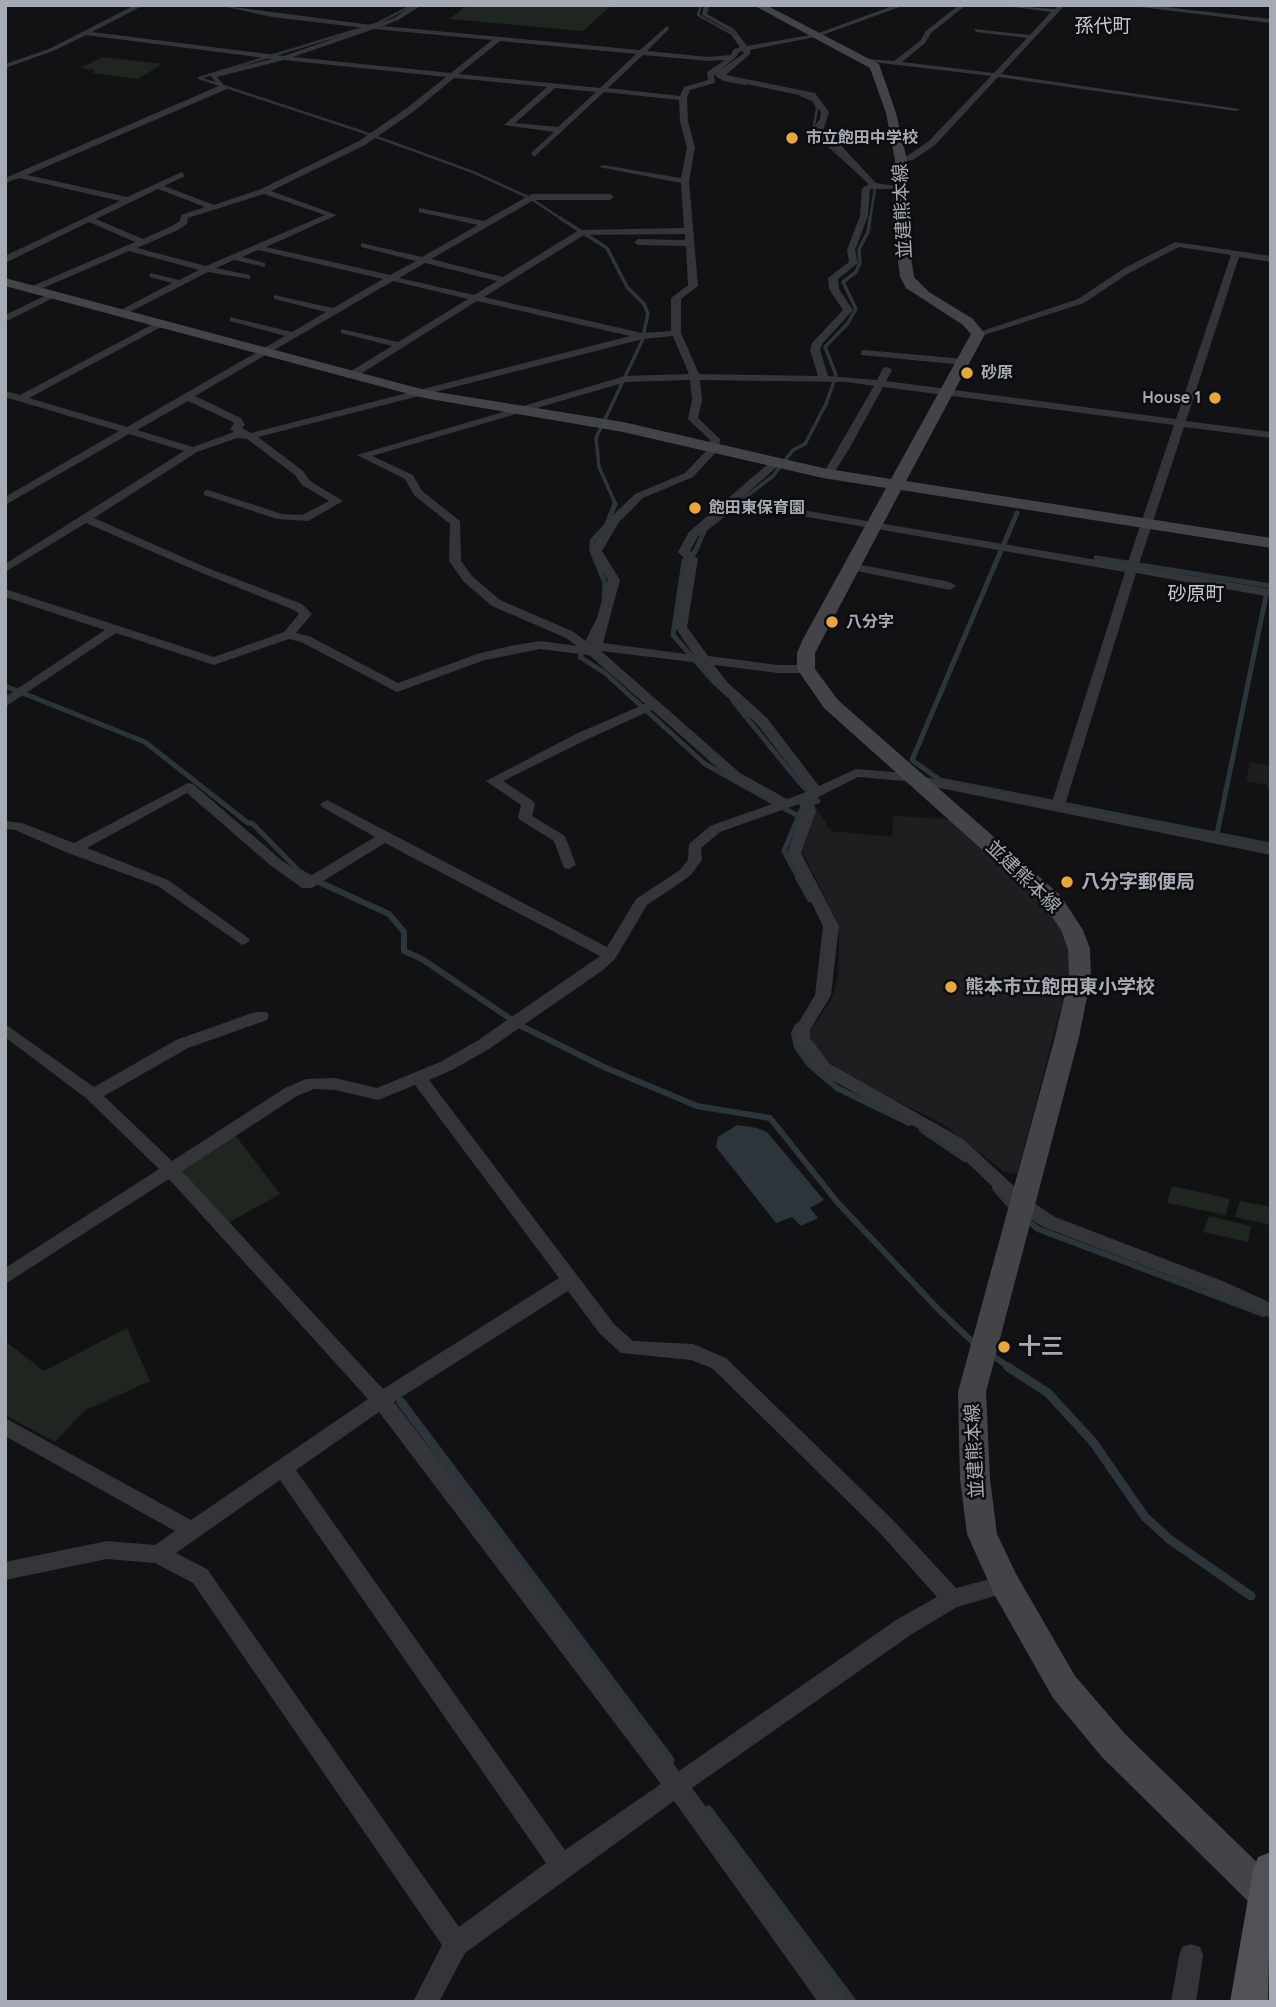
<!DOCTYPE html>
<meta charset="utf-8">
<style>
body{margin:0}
#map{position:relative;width:1276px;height:2007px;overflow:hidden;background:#121214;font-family:Quicksand,sans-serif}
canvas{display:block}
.frame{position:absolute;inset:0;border:7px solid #a5aab4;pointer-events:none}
</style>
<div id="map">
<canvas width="1276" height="2007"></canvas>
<div class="frame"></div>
</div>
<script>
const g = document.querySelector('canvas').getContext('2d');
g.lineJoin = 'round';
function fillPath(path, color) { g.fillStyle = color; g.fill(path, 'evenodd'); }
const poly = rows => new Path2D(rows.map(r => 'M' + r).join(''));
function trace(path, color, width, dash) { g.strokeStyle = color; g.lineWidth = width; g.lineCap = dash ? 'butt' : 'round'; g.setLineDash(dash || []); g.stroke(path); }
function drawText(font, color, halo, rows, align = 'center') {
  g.font = font + ' Quicksand,"Noto Sans JP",sans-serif'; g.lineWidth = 5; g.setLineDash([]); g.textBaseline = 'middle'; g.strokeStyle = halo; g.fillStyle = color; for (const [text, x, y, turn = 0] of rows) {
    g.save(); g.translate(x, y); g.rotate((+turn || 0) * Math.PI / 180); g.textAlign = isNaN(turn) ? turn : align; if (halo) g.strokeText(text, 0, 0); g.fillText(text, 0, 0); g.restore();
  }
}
const built = poly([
 [1250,762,1271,766,1271,789,1266,788,1267,785,1246,781],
 [811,799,831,831,892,837,893,816,952,819,1016,874,1056,918,1066,940,1071,963,1069,977,1017,1174,1003,1171,943,1124,844,1075,822,1055,811,1041,810,1031,833,997,838,976,839,948,839,926,802,851,815,810]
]);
const green = poly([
 [468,5,612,5,583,31,449,19],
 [103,57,162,64,138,79,93,73,95,70,80,68],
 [235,1135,280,1194,228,1223,179,1168],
 [1172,1186,1230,1199,1226,1215,1167,1203],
 [1240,1201,1271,1207,1271,1225,1235,1217],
 [1209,1216,1251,1226,1248,1242,1203,1232],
 [127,1328,150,1381,84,1411,55,1442,5,1415,5,1341,44,1371]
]);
const water = poly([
 [737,1125,757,1128,767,1132,824,1200,810,1208,818,1218,801,1226,792,1217,776,1223,716,1147,718,1137]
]);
const streamFar4 = poly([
 [413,5,376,24,199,78,363,132,473,172,530,198,563,220],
 [701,5,698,15,732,34,745,52],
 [738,59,716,74,724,80,746,84],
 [801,95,815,101,817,109,813,131,875,188,870,220]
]);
const streamFar3 = poly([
 [560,218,607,248,627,287,644,304,648,314,642,341,596,438,599,467,616,505],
 [735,505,773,476,793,450,805,444,826,404,836,375,825,347,848,323,856,309,843,282,856,272,860,263,859,249,868,232,870,218]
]);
const streamFar2 = poly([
 [1017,513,912,760,940,780,1271,845],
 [1096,558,1271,586],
 [604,599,605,583,592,551,592,541,606,526,615,504],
 [597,623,580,657,605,673,705,764,798,816],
 [715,683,673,635,684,561,695,552,705,529,737,504],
 [5,686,145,742,248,823,252,823,299,871,313,879],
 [733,701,799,782,818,801,803,806,784,851,799,879],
 [1217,834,1266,596]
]);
const streamFar1 = poly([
 [310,878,389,914,404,932,404,951,422,959,521,1026,604,1067,697,1106,770,1118,838,1203,939,1310,976,1345],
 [798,878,810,899],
 [798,1026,794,1033,797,1047,809,1064,837,1088,909,1123],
 [922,1130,965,1159],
 [995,1188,1013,1209],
 [1024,1218,1038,1229,1263,1314],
 [988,1353,1011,1368]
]);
const stream = poly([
 [1008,1367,1048,1393,1093,1442,1145,1517,1169,1539,1251,1596],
 [401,1402,670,1760],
 [708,1810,852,2002]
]);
const street = poly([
 [135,5,144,5,92,32,284,56,364,28,272,17,218,5,372,25,394,18,414,5,422,5,398,20,383,26,640,50,667,26,669,29,647,51,708,57,731,55,734,49,741,47,730,31,702,15,704,5,710,5,707,14,734,29,747,46,816,34,895,5,905,5,820,36,750,50,750,54,726,75,815,93,829,112,823,131,833,137,876,183,903,187,899,189,870,189,868,216,855,250,858,263,838,279,839,289,853,310,822,344,820,350,828,376,877,380,883,368,887,367,892,370,886,381,1176,419,1231,255,1179,247,1129,273,1084,303,981,336,973,334,1078,299,1123,269,1175,242,1271,256,1271,262,1239,257,1186,421,1271,432,1271,438,1184,427,1138,567,1271,589,1271,597,1136,573,1065,805,1271,847,1271,855,905,781,858,777,812,800,816,811,801,853,839,926,831,995,810,1030,810,1038,830,1064,963,1139,1028,1199,1055,1217,1225,1282,1271,1303,1271,1318,1213,1292,1043,1227,1016,1209,951,1147,818,1072,794,1039,794,1030,815,995,823,926,787,853,802,811,799,804,720,832,701,848,702,860,690,876,647,905,615,959,603,970,489,1049,452,1070,429,1080,614,1324,633,1341,693,1344,726,1358,893,1520,956,1588,1005,1575,1012,1577,1016,1584,1012,1591,957,1607,912,1634,692,1788,842,1993,845,2002,818,2002,674,1801,465,1953,439,2002,413,2002,442,1945,193,1583,155,1563,107,1559,5,1580,5,1562,107,1541,155,1545,175,1531,5,1436,5,1418,191,1520,368,1399,169,1179,5,1284,5,1268,159,1169,87,1099,5,1037,5,1024,94,1087,176,1040,255,1012,267,1012,269,1016,267,1020,188,1048,104,1096,172,1161,285,1088,306,1079,335,1078,377,1088,440,1062,477,1041,600,956,385,843,312,888,302,888,270,865,187,793,87,848,168,880,247,937,250,940,247,943,242,945,158,886,68,853,15,830,5,829,5,821,22,823,74,843,188,783,193,784,280,859,307,878,375,837,322,807,320,804,327,800,607,947,636,899,680,870,688,860,689,844,710,826,775,803,730,779,652,710,588,739,503,781,533,801,535,804,532,816,565,836,576,865,569,869,564,868,554,841,520,820,518,817,521,805,486,781,578,733,645,704,589,655,540,649,485,660,397,692,301,642,289,639,214,665,116,633,5,707,5,697,105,630,5,597,5,589,214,657,284,632,299,614,294,610,197,571,86,523,5,572,5,564,184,451,129,434,5,505,5,497,119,431,5,397,5,391,20,395,157,322,163,322,163,326,29,398,127,427,285,336,230,321,230,317,292,332,326,312,274,299,274,295,333,308,383,279,258,250,242,257,265,263,265,267,234,260,216,268,250,275,250,279,208,272,122,316,117,313,119,311,172,283,150,277,150,273,179,280,199,270,129,251,36,291,30,291,30,287,135,242,89,222,5,263,5,256,120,201,19,178,5,183,5,178,219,86,209,74,272,59,86,35,53,51,5,68,5,64,49,49,135,5],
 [374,29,492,40,451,73,293,57,374,29],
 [500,41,636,54,600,88,459,74,500,41],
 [743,51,744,53,717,74,717,78,809,97,821,112,820,119,814,127,815,132,827,141,869,184,862,188,860,216,847,250,849,262,828,278,829,289,843,310,812,343,810,350,818,376,699,374,681,333,681,299,698,286,689,181,695,148,688,121,687,98,690,90,715,83,714,75,736,57,739,52,743,51],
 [643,55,708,61,725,60,707,72,708,80,684,87,680,96,608,88,643,55],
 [284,60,446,77,407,108,359,141,261,189,214,205,164,186,185,176,182,172,127,197,27,175,227,89,217,77,284,60],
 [454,78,547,87,504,125,554,132,531,153,534,157,604,92,679,100,680,121,687,148,681,178,603,165,599,167,681,183,684,228,579,230,503,277,431,259,534,200,610,200,614,197,610,194,532,194,484,221,419,208,419,212,478,225,422,257,361,243,361,247,416,261,390,275,266,247,337,215,271,191,365,145,413,112,454,78],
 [555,88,596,92,558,127,515,123,555,88],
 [158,189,205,207,181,215,180,221,170,227,143,239,96,219,158,189],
 [264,194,325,215,206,266,137,248,176,231,187,224,188,218,264,194],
 [685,234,685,240,638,239,634,242,638,245,686,246,688,285,671,298,671,331,642,333,484,297,584,235,685,234],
 [425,263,497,281,474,295,399,278,425,263],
 [393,281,468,299,398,342,341,329,341,333,392,346,346,374,346,378,354,378,477,301,630,336,251,433,242,428,245,425,241,418,195,396,393,281],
 [673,336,689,374,625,376,357,455,405,479,414,495,450,524,449,561,464,582,492,606,566,638,577,646,540,641,510,646,477,654,398,683,309,636,296,633,312,614,302,604,205,567,94,518,197,452,237,438,247,439,295,475,302,485,329,501,302,515,282,514,208,490,204,491,204,495,277,519,308,521,343,501,310,481,303,471,258,437,643,339,673,336],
 [690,380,692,400,688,419,710,440,709,448,685,473,635,494,608,520,590,551,608,580,589,644,574,632,500,600,472,576,461,561,460,521,422,491,413,475,372,456,626,382,690,380],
 [700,380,847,382,874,386,823,474,828,477,832,476,849,449,883,387,1174,425,1127,565,796,509,790,512,796,515,1125,572,1052,802,905,773,856,769,819,786,767,718,727,682,714,665,778,673,806,673,812,669,806,665,778,665,708,656,687,627,698,559,690,551,698,536,778,466,778,462,770,462,689,532,678,552,686,560,675,627,694,655,603,643,620,580,602,551,619,522,643,498,693,477,719,449,720,439,698,418,702,400,700,380],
 [188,401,233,422,234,424,230,429,234,432,193,447,137,430,188,401],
 [601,651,700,663,717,688,757,724,809,791,787,799,740,773,601,651],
 [415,1085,559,1278,383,1389,182,1171,297,1096,314,1089,335,1090,378,1100,415,1085],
 [568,1291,600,1334,621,1353,691,1360,712,1368,879,1532,937,1597,896,1620,679,1771,394,1402,568,1291],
 [379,1412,661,1784,565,1850,296,1470,379,1412],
 [280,1480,546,1863,459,1927,207,1569,176,1553,280,1480],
 [959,5,966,5,931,33,925,43,902,62,994,73,1027,38,976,32,974,29,1030,35,1051,12,999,5,1055,9,1058,5,1065,5,1001,74,1240,109,1236,111,998,77,935,145,913,160,898,162,898,158,907,156,929,141,991,76,864,61,868,59,894,61,920,41,926,31,959,5],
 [1124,5,1147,5,1271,19,1271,23,1124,5],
 [51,293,59,295,5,322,5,315,51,293],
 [864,350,964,359,969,362,964,365,861,355,861,351,864,350],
 [851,563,950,582,956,586,950,590,847,569,845,567,851,563],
 [1191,1944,1200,1947,1203,1956,1196,2002,1171,2002,1179,1956,1182,1947,1191,1944]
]);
const secondary = poly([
 [753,5,766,5,879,64,896,113,907,160,905,218,914,277,929,292,973,319,985,334,906,481,1271,538,1271,548,901,490,815,653,815,669,838,700,1060,895,1083,930,1090,949,1091,977,1079,1037,986,1392,990,1479,997,1534,1016,1574,1075,1676,1126,1735,1271,1876,1271,1917,1259,1912,1102,1757,1053,1698,994,1594,967,1534,960,1479,958,1392,1055,1037,1069,977,1068,949,1061,930,1044,905,824,708,797,669,797,653,803,639,886,488,823,478,623,432,424,398,5,286,5,278,425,390,623,422,823,468,891,479,971,334,963,325,906,288,900,277,893,218,895,160,886,113,870,68,753,5]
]);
const primary = poly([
 [1271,1852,1268,2002,1230,2002,1253,1870,1258,1857,1271,1852]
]);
const markers = [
 [792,138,7,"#e7a838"],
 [967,373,7,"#e7a838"],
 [1215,398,7,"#e7a838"],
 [695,508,7,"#e7a838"],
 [832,622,7,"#e7a838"],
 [1067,882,7,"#e7a838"],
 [951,987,7,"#e7a838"],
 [1004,1347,7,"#e7a838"]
];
const farPoinames = [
 ["市立飽田中学校",806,138],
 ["砂原",981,373],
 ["House 1",1201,398,"right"],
 ["飽田東保育園",709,508],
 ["八分字",846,622]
];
const farQuarternames = [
 ["孫代町",1103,26],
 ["砂原町",1196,594]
];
const streetNames = [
 ["並建熊本線",903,211,-93],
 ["並建熊本線",1023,877,44],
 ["並建熊本線",975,1451,-93]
];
const poiNames = [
 ["八分字郵便局",1081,882],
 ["熊本市立飽田東小学校",965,987]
];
const nearPoinames = [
 ["十三",1018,1347]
];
fillPath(built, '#1e1e21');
fillPath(green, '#1f2620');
fillPath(water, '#2d353c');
trace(streamFar4, '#2d353c', 2.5);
trace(streamFar3, '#2d353c', 3.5);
trace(streamFar2, '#2d353c', 5);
trace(streamFar1, '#2d353c', 6);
trace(stream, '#2d353c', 9);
fillPath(street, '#343539');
fillPath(secondary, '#424448');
fillPath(primary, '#505257');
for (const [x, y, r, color] of markers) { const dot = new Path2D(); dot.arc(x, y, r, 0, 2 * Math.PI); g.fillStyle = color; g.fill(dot); trace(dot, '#0d0d0f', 2.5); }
drawText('bold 16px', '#a5aab4', '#0d0d0f', farPoinames, 'left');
drawText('19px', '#c5c8d0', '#0d0d0f', farQuarternames);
drawText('19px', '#a5aab4', '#0d0d0f', streetNames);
drawText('bold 19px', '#a5aab4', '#0d0d0f', poiNames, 'left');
drawText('bold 23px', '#a5aab4', '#0d0d0f', nearPoinames, 'left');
</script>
